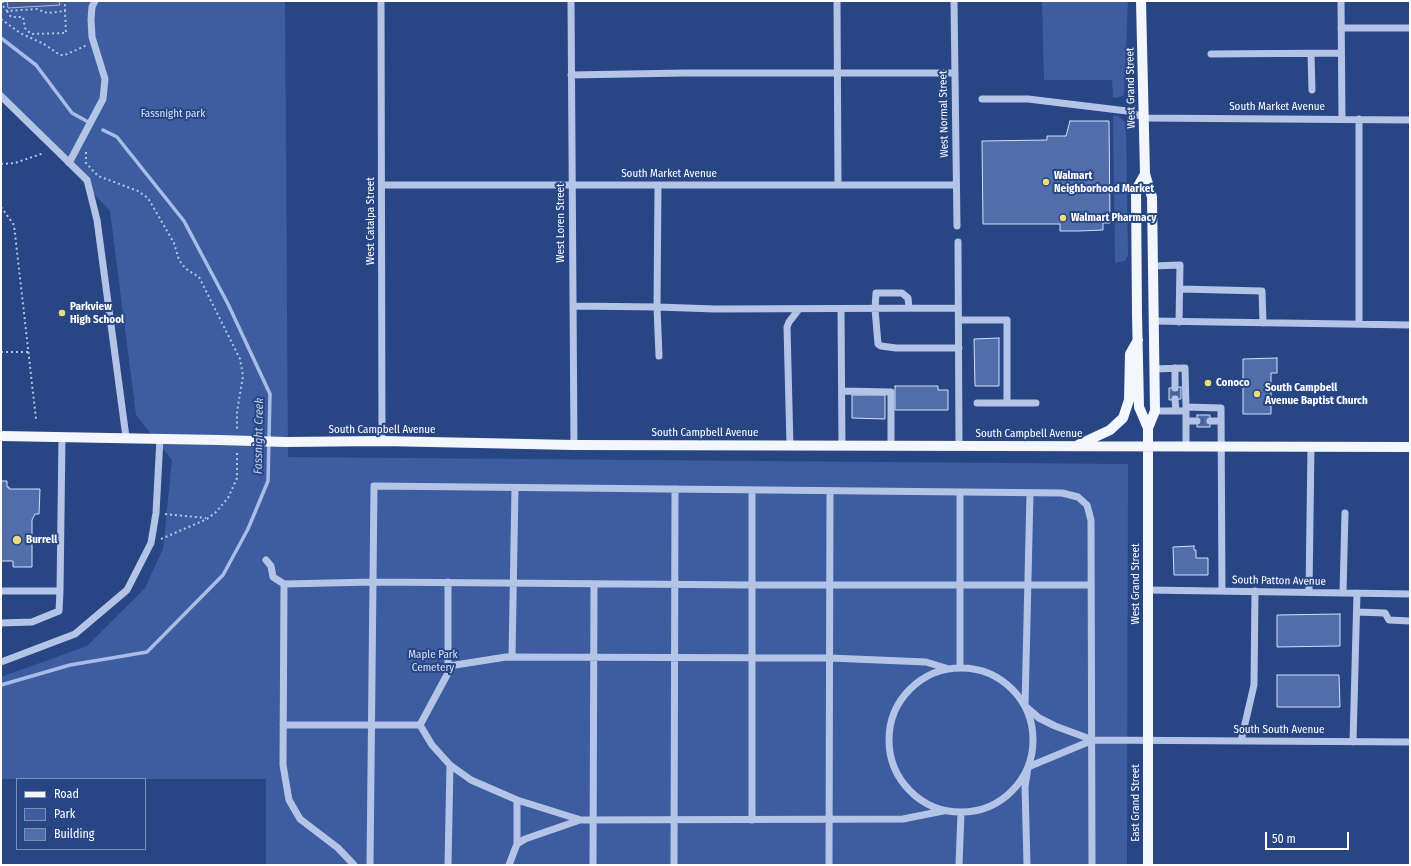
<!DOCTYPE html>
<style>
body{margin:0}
#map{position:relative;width:1411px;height:866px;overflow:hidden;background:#284584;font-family:"Fira Sans Condensed",sans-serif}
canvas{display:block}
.frame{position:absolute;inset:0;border:2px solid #fff;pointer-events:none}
.legend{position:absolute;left:16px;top:778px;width:130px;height:72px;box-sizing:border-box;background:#284584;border:1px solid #7e8fb5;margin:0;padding:5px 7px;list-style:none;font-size:12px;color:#fff}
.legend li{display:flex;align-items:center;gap:8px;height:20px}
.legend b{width:20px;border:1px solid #7e8fb5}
.scale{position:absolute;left:1265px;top:832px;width:84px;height:18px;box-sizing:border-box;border:2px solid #fff;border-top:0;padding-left:5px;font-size:12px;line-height:14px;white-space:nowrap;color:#fff;-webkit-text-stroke:3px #284584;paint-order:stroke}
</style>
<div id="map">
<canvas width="1411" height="866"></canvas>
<div class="frame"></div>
<ul class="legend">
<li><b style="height:5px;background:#f4f6fe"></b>Road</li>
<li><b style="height:11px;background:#3d5da0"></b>Park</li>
<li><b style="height:11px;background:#516eab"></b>Building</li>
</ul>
<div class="scale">50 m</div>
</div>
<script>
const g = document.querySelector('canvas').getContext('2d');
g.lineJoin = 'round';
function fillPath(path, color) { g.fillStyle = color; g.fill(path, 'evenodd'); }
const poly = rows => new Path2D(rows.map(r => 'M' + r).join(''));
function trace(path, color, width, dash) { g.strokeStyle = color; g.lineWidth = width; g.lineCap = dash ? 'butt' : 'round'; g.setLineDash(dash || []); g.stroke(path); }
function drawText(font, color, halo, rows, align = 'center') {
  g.font = font + ' "Fira Sans Condensed",sans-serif'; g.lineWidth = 4; g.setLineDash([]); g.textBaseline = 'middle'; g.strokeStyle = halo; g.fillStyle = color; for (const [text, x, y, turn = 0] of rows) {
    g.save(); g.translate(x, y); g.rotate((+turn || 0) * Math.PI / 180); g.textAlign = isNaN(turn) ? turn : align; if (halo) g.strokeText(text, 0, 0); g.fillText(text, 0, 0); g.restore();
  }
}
const green = poly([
 [1,1,285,1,288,457,1128,464,1127,865,266,865,266,779,1,779,1,677,87,646,145,588,163,549,172,460,136,415,110,211,1,97],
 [1042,1,1128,1,1124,95,1120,97,1113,98,1112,80,1044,80],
 [1113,116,1118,116,1126,123,1128,256,1125,261,1115,263]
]);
const water = poly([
 [7,1,59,1,60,5,8,8,7,1]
]);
const stream = poly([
 [1,38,36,65,72,113,90,123],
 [1,685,70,665,147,652,223,575,248,529,268,481,270,394,228,304,184,221,117,137,103,130]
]);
const building = poly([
 [1070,121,1109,121,1110,223,1103,223,1103,230,1079,231,1060,231,1060,224,983,224,982,141,1047,140,1047,136,1066,136,1070,121],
 [999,338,999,386,975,386,974,339,999,338],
 [1277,358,1277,373,1271,373,1271,414,1243,414,1243,359,1277,358],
 [895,386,938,386,938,390,948,390,948,410,895,410,895,386],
 [1181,387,1181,399,1169,400,1169,388,1181,387],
 [852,395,885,395,885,419,852,418,852,395],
 [1197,415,1210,415,1210,427,1197,427,1197,415],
 [1,481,7,481,7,487,9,487,9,489,40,489,39,514,35,514,32,520,32,567,13,567,13,561,1,561,1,481],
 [1194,546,1194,550,1196,550,1196,558,1208,558,1208,575,1174,575,1173,547,1194,546],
 [1340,614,1340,646,1277,647,1277,615,1340,614],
 [1277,675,1339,675,1340,707,1277,707,1277,675]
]);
const minorTunnel = poly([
 [1175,388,1175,399],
 [1197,421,1210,421]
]);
const path = poly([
 [3,1,3,6,7,11,37,9,47,13,65,11,65,1],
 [7,11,11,17,23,17,25,28,31,34,66,33,65,11],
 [1,19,20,33,44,44,60,55,65,55,87,45],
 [86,152,86,163,98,176,138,191,148,198,174,243,179,260,186,269,199,277,240,359,243,376,237,412,237,430],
 [1,164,15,163,44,153],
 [1,207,14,225,36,419],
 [1,352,28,352],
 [165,514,206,518],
 [161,539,207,519,215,513,228,498,237,478,237,450]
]);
const minor = poly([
 [381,1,382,441],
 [571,1,574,445],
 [837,1,838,185],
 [954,1,957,226],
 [1341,1,1342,118],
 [1341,28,1410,28],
 [1211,54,1341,53],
 [1311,54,1312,90],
 [571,75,685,73,955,73],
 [1,96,87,180,97,220,126,437],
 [982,99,1028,99,1127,111,1145,118,1410,120],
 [1359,119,1359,324],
 [69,163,103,99,105,79,92,37,91,19,92,7,95,1],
 [383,185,956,185],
 [958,242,959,446],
 [1153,266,1180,265,1179,322],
 [1180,289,1262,291,1263,323],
 [573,306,657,307,658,185],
 [909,308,908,298,902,293,876,293,875,309,878,344,881,346,896,348,959,348],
 [841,309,842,446],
 [959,320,1007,320,1007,403],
 [1153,321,1410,325],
 [659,356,657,307,715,309,958,308],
 [1175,368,1175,388],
 [1154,369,1185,368,1186,407],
 [842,391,891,392,891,446],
 [1175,399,1176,411],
 [977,403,1036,403],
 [1155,411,1186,411],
 [1186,421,1197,421],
 [1210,421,1221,421],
 [790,446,787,327,789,322,799,309],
 [1186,446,1186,407,1221,408,1222,591],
 [960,492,960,668],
 [1030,493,1025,706,1039,718,1055,726,1093,740,1410,742],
 [266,560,271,566,273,577,284,584,373,582,751,585,1091,585],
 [284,584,283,765,289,800,300,819,338,848,354,865],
 [1148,590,1410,594],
 [1,591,60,591,62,437],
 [1309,592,1311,446],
 [1343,593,1345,513],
 [1357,612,1385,613,1389,620,1410,621],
 [1,623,32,622,59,611,60,591],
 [512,657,515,488],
 [1,662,75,634,127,590,151,543,156,513,160,438],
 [449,666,506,657,830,658,926,662,949,669],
 '889 740a72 72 0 1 1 144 0a72 72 0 1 1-144 0Z',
 [283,725,420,725],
 [420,725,432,745,450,765,471,780,517,800,581,820,903,819,943,811],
 [420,725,448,673,448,582],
 [1241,741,1254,685,1255,591],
 [1353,742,1357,593],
 [517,800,517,844],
 [752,820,752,490],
 [370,865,374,486,1062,493,1078,497,1087,505,1091,520,1092,865],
 [448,865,450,765],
 [509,865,517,844,525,839,580,820],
 [593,865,594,584],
 [674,865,675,489],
 [829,865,830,491],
 [959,865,961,813],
 [1027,865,1025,787,1028,767,1093,740]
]);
const major = poly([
 [1141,1,1145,174,1152,197,1155,411,1148,428,1148,865],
 [1145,174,1136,190,1137,314,1139,407,1148,428],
 [1,436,219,440],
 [286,442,382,441,574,445,1410,447],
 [1078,445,1110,430,1123,418,1129,400,1130,354,1138,340]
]);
const majorBridge = poly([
 [219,440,286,442]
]);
const markers = [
 [1046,182,4,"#eedb79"],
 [1063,218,4,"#eedb79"],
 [62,313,4,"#eedb79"],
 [1208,383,4,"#eedb79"],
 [1257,394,4,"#eedb79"],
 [17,540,5,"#eedb79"]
];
const streetNames = [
 ["West Grand Street",1131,88,-91],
 ["South Market Avenue",1277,107],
 ["West Normal Street",944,114,-91],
 ["South Market Avenue",669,174],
 ["West Catalpa Street",371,221,-90],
 ["West Loren Street",561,223,-90],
 ["South Campbell Avenue",382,430],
 ["South Campbell Avenue",705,433],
 ["South Campbell Avenue",1029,434],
 ["South Patton Avenue",1279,581,1],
 ["West Grand Street",1136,584,-90],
 ["South South Avenue",1279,730],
 ["East Grand Street",1136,803,-90]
];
const parkNames = [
 ["Fassnight park",173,114],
 ["Maple Park",433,655],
 ["Cemetery",433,668]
];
const poiNames = [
 ["Walmart",1054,176],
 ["Neighborhood Market",1054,189],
 ["Walmart Pharmacy",1071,218],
 ["Parkview",70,307],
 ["High School",70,320],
 ["Conoco",1216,383],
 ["South Campbell",1265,388],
 ["Avenue Baptist Church",1265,401],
 ["Burrell",26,540]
];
const waterNames = [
 ["Fassnight Creek",259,436,-89]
];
fillPath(green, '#3d5da0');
fillPath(water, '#475b89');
trace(water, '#a7bde7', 1);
trace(stream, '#a7bde7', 3.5);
fillPath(building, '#516eab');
trace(building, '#d6e0f6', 1);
trace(minorTunnel, '#486196', 7, [7, 3.5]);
trace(path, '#b3c4e7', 2, [2, 3]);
trace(minor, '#b3c4e7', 7);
trace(major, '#f4f6fe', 10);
trace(majorBridge, '#f4f6fe', 10);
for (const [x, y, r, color] of markers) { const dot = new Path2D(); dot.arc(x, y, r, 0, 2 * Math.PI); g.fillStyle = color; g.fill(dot); trace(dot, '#284584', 1.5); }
drawText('11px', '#fff', '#284584', streetNames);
drawText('11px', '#d6e0f6', '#284584', parkNames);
drawText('bold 11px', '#fff', '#284584', poiNames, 'left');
drawText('italic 12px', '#beceee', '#284584', waterNames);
</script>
